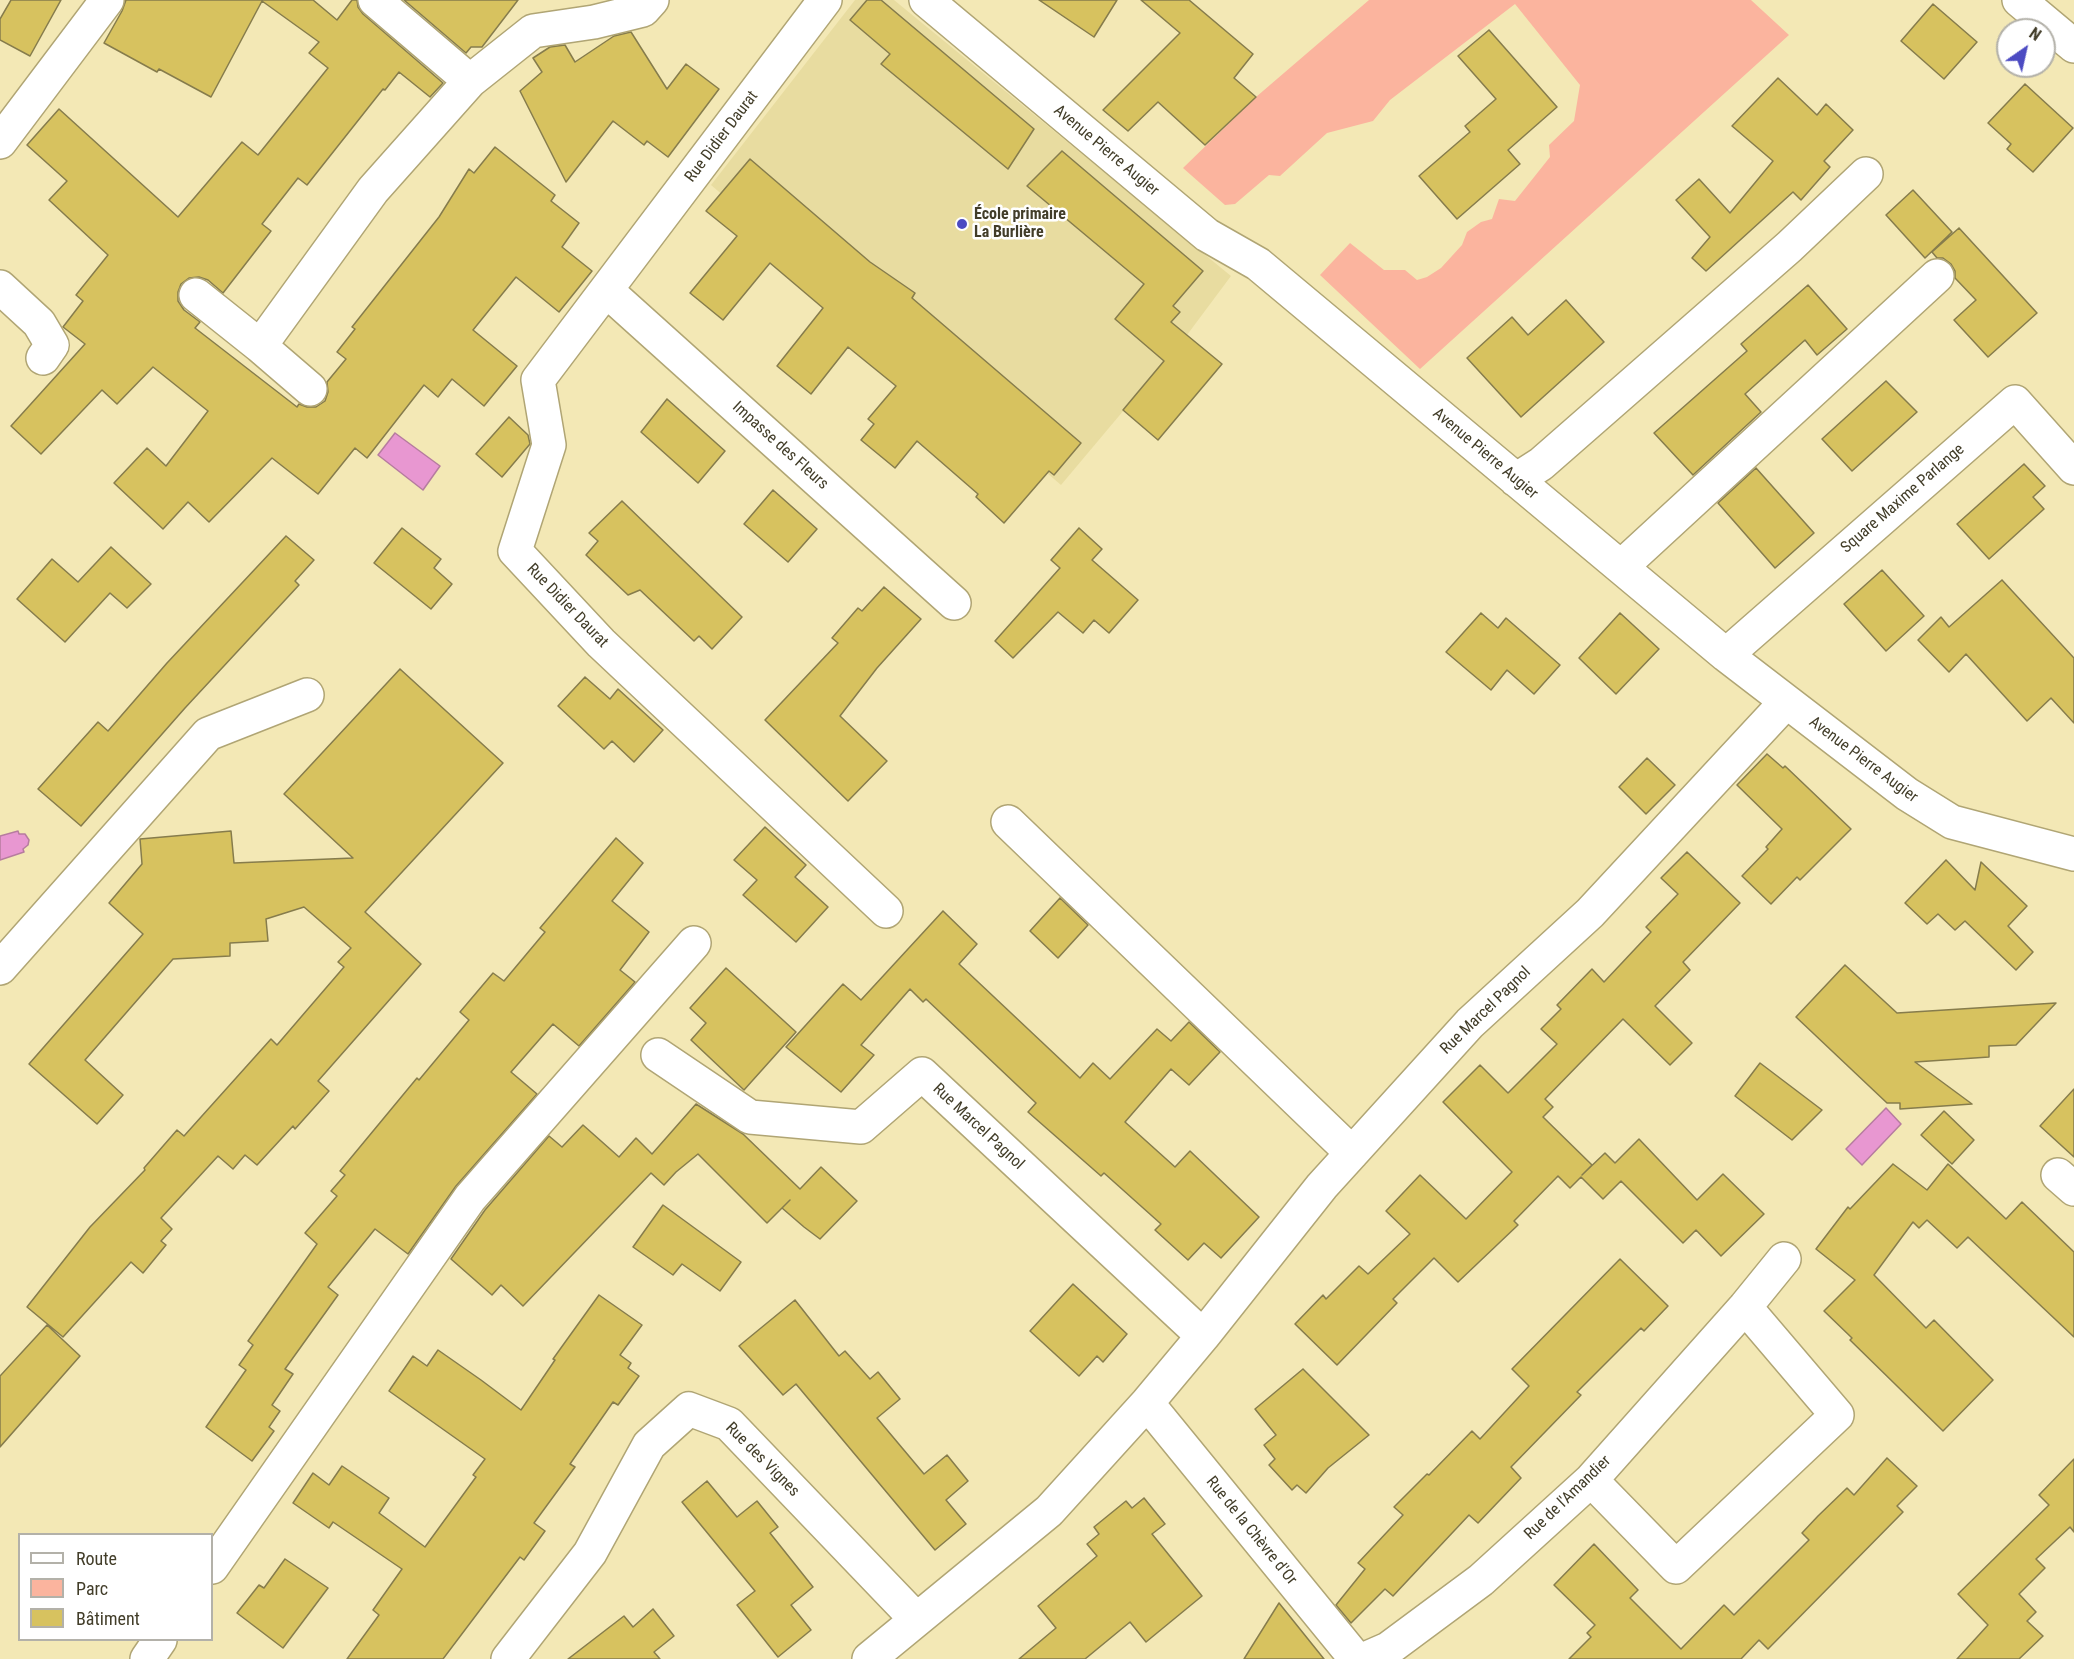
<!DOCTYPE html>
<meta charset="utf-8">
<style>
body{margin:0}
#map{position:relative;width:2074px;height:1659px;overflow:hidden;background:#f3e8b5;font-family:"Roboto Condensed",sans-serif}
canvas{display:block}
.legend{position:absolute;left:18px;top:1533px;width:195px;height:108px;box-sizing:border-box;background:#fff;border:2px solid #b3b1a9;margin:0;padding:8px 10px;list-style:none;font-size:18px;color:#423d29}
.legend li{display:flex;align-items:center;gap:12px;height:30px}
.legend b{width:30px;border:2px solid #b3b1a9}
.north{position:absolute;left:1996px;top:18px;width:60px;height:60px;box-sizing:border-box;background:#fff;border:2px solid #b3b1a9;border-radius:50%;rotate:34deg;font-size:16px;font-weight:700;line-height:24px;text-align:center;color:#423d29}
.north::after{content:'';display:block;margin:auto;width:21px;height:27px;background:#4c4bc2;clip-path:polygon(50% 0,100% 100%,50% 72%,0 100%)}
</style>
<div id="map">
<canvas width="2074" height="1659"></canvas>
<ul class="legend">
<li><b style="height:8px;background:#fff"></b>Route</li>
<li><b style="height:16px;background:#fbb49e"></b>Parc</li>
<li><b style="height:16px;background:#d7c25f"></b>Bâtiment</li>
</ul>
<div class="north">N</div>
</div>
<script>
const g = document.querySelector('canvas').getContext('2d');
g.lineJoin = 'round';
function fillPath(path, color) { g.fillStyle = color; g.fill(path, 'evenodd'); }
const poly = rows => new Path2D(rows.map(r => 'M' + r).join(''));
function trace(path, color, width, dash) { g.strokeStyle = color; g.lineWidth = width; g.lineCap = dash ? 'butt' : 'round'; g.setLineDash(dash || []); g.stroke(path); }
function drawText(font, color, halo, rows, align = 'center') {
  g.font = font + ' "Roboto Condensed",sans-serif'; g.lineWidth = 5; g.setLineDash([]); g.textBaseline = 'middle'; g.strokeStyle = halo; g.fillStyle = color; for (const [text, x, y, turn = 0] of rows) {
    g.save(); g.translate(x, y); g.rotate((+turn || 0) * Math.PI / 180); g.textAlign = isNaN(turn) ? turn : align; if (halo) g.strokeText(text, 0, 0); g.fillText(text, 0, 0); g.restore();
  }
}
const built = poly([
 [855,0,894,0,1231,276,1187,335,1061,485,711,185]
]);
const green = poly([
 [1369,0,1751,0,1789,35,1420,369,1320,275,1350,243,1384,270,1405,270,1417,280,1427,277,1441,268,1462,245,1467,232,1481,222,1492,219,1499,199,1515,201,1550,157,1549,145,1574,121,1580,85,1515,4,1390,100,1373,121,1327,133,1280,176,1269,175,1235,204,1225,205,1183,168,1256,97]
]);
const water = poly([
 [395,433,440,466,423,490,378,455,395,433],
 [18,831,19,834,25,834,29,840,28,845,23,849,24,852,0,860,0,836,18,831],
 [1886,1108,1901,1124,1862,1165,1846,1149,1886,1108]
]);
const building = poly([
 [11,0,61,0,30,56,0,40,0,19,11,0],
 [126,0,313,0,337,20,352,0,357,0,358,7,363,14,443,83,430,97,399,72,385,90,383,89,307,185,298,178,262,224,271,231,223,293,208,280,199,277,189,278,181,284,178,292,178,301,184,310,200,322,195,328,297,407,299,404,307,407,316,407,325,401,328,392,327,382,346,359,337,352,355,329,352,327,439,217,469,169,474,173,495,147,555,195,551,201,579,223,562,247,592,271,559,312,516,277,473,330,517,366,484,406,452,379,438,397,424,385,367,458,355,448,318,494,272,458,209,522,188,502,163,529,114,483,147,448,166,466,208,411,153,367,117,404,102,390,41,454,11,426,85,344,63,327,83,301,76,295,108,255,49,200,67,181,27,145,59,109,178,217,242,142,258,155,328,68,309,53,319,42,262,1,211,97,159,69,157,72,104,43,122,11,126,0],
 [404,0,518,0,482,47,471,47,466,53,404,0],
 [867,0,881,0,1034,129,1008,169,881,64,890,54,850,20,867,0],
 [1039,0,1117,0,1094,37,1039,0],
 [1141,0,1189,0,1253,54,1234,78,1256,97,1205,145,1158,102,1128,131,1103,110,1180,33,1141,0],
 [1933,4,1977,42,1944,79,1901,41,1933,4],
 [1489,30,1557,107,1508,150,1520,164,1457,219,1419,176,1470,132,1465,126,1496,99,1458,56,1489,30],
 [631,32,667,89,686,64,719,89,668,157,647,141,644,145,613,121,566,182,520,91,542,72,533,58,550,47,565,45,575,62,614,36,631,32],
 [1778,78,1817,115,1826,104,1853,130,1824,161,1830,167,1801,200,1793,192,1706,271,1692,258,1710,237,1676,200,1699,179,1730,213,1773,161,1732,126,1778,78],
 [2025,84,2073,128,2033,172,2007,149,2011,144,1988,123,2025,84],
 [1062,151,1203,271,1173,306,1180,312,1171,322,1222,364,1158,440,1123,410,1164,361,1115,319,1144,284,1027,186,1062,151],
 [750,159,870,262,915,293,912,298,1081,443,1054,475,1049,471,1004,523,976,497,978,494,917,441,895,468,861,440,874,424,868,419,896,386,848,347,811,394,777,366,823,308,770,263,723,320,690,293,737,236,706,211,750,159],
 [1913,190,1952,232,1925,258,1886,215,1913,190],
 [1959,228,2037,313,1988,357,1954,320,1976,300,1955,278,1955,271,1951,264,1943,258,1937,258,1932,252,1959,228],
 [1808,285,1847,329,1817,355,1805,340,1745,394,1761,412,1693,475,1654,433,1747,351,1741,344,1808,285],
 [1566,300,1604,342,1521,417,1467,358,1512,317,1528,335,1566,300],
 [1886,381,1917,412,1852,471,1822,439,1886,381],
 [667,399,725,451,698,483,641,432,667,399],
 [509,417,528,435,530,444,502,477,476,454,509,417],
 [2024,464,2045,486,2033,497,2044,509,1989,559,1957,524,2024,464],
 [1756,468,1814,533,1775,568,1718,503,1756,468],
 [773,490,817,529,788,562,744,524,773,490],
 [622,501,742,617,712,649,699,636,694,641,640,590,628,595,586,555,598,541,589,533,622,501],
 [402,528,441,559,434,568,452,584,431,609,374,563,402,528],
 [1079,528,1102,549,1092,560,1138,600,1109,633,1094,620,1083,633,1058,612,1013,658,995,641,1060,568,1051,560,1079,528],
 [286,536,314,560,295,581,299,585,185,708,81,826,38,789,98,722,108,731,167,663,286,536],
 [111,547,151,584,127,608,110,593,65,642,17,599,52,559,78,582,111,547],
 [1882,570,1924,616,1886,651,1844,604,1882,570],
 [2002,580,2074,658,2074,723,2051,698,2027,721,1966,654,1949,672,1918,640,1941,617,1949,627,2002,580],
 [884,587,921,619,877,668,840,716,887,761,848,801,765,720,838,643,832,638,858,608,862,611,884,587],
 [1481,613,1498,628,1506,618,1560,665,1534,694,1507,670,1491,690,1446,652,1481,613],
 [1620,613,1659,649,1616,694,1579,658,1620,613],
 [400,669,503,763,365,912,421,964,318,1081,329,1091,295,1129,293,1126,257,1165,245,1155,233,1169,218,1156,161,1218,172,1229,161,1241,166,1245,143,1273,131,1262,63,1337,27,1307,90,1227,145,1170,144,1168,177,1130,184,1136,271,1039,277,1045,344,967,338,962,351,948,304,907,266,919,268,941,230,943,230,956,173,959,85,1060,123,1095,97,1124,29,1064,143,934,109,903,142,864,140,839,231,831,234,863,353,858,284,794,400,669],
 [585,677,610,699,618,689,663,730,634,762,612,741,604,749,558,706,585,677],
 [1767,754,1783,768,1785,766,1851,829,1800,880,1797,877,1771,904,1742,876,1768,849,1766,847,1782,829,1737,785,1767,754],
 [1647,758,1675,785,1646,814,1619,787,1647,758],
 [765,827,806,865,795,877,828,907,796,942,743,895,757,880,734,860,765,827],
 [616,838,643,863,612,901,649,932,620,970,635,982,579,1046,553,1024,511,1072,537,1094,456,1186,408,1254,375,1229,328,1287,338,1295,285,1369,293,1374,272,1405,280,1411,269,1427,274,1431,252,1461,206,1427,246,1370,239,1365,253,1345,248,1341,317,1244,305,1233,337,1196,331,1191,345,1175,340,1171,417,1078,419,1080,469,1020,460,1012,493,973,504,981,545,932,540,928,616,838],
 [1687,852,1740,903,1683,962,1690,970,1655,1006,1692,1043,1670,1065,1623,1019,1545,1099,1553,1107,1543,1117,1592,1165,1582,1175,1605,1153,1615,1163,1639,1139,1697,1200,1723,1174,1764,1214,1721,1256,1696,1230,1683,1243,1621,1181,1603,1199,1581,1177,1570,1188,1558,1176,1514,1221,1518,1225,1458,1282,1434,1258,1393,1299,1397,1303,1337,1365,1295,1324,1323,1295,1326,1299,1359,1266,1368,1274,1410,1234,1386,1211,1420,1175,1466,1219,1512,1172,1443,1102,1480,1065,1508,1093,1557,1044,1541,1029,1561,1009,1557,1005,1592,969,1604,982,1651,932,1646,927,1678,894,1661,878,1687,852],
 [1946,860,1975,890,1981,862,2027,906,2008,926,2033,952,2016,970,1965,921,1955,930,1938,914,1927,924,1905,903,1946,860],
 [1060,898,1088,925,1058,958,1030,931,1060,898],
 [943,911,977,944,959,964,1080,1078,1093,1063,1110,1079,1157,1029,1171,1041,1189,1022,1220,1052,1189,1085,1171,1069,1125,1122,1175,1167,1190,1151,1259,1217,1221,1258,1204,1243,1188,1260,1155,1230,1161,1224,1104,1173,1101,1176,1028,1112,1036,1103,926,999,923,1002,910,989,861,1045,874,1055,841,1092,786,1047,843,984,861,1000,943,911],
 [1845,965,1897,1013,2056,1003,2016,1045,1989,1046,1989,1057,1915,1062,1972,1104,1900,1109,1900,1103,1887,1103,1796,1017,1845,965],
 [726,968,796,1032,744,1090,691,1040,706,1023,690,1008,726,968],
 [1760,1063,1822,1110,1792,1140,1735,1096,1760,1063],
 [2074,1089,2074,1157,2040,1126,2074,1089],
 [696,1104,743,1134,800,1189,821,1167,857,1201,820,1239,804,1227,782,1208,790,1200,767,1223,698,1154,676,1172,664,1185,651,1173,523,1306,501,1285,492,1295,451,1259,485,1210,549,1136,562,1147,583,1125,619,1157,636,1138,652,1154,696,1104],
 [1944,1111,1974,1140,1952,1164,1921,1135,1944,1111],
 [1893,1164,1927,1190,1948,1164,2006,1219,2022,1202,2074,1252,2074,1337,1968,1237,1957,1248,1927,1220,1919,1228,1913,1222,1874,1275,1926,1328,1934,1320,1993,1380,1943,1431,1850,1340,1852,1338,1824,1311,1855,1280,1816,1249,1848,1207,1850,1209,1893,1164],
 [663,1205,741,1262,720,1291,682,1264,673,1275,633,1247,663,1205],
 [1620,1259,1668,1306,1644,1331,1641,1328,1577,1392,1581,1395,1511,1467,1521,1478,1478,1523,1469,1515,1393,1596,1385,1589,1351,1623,1336,1605,1365,1569,1358,1563,1403,1515,1394,1507,1427,1474,1429,1475,1472,1431,1480,1439,1529,1386,1512,1369,1620,1259],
 [1073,1284,1127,1334,1103,1362,1097,1356,1079,1376,1030,1331,1073,1284],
 [599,1295,642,1325,620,1355,631,1363,628,1368,639,1376,618,1405,613,1402,570,1464,575,1467,534,1523,545,1531,524,1560,520,1557,443,1659,347,1659,379,1615,373,1610,402,1569,333,1522,329,1528,293,1503,313,1473,329,1485,342,1466,389,1498,379,1513,425,1547,476,1477,473,1475,485,1459,389,1391,413,1356,427,1366,438,1350,481,1380,521,1410,555,1360,553,1359,599,1295],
 [795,1300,839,1356,845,1351,870,1379,878,1372,900,1399,877,1418,924,1474,947,1455,968,1481,946,1500,966,1524,935,1550,796,1384,783,1395,739,1346,795,1300],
 [47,1325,80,1356,0,1447,0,1376,47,1325],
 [1303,1369,1369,1435,1328,1468,1306,1493,1297,1485,1292,1490,1269,1465,1275,1459,1264,1445,1276,1435,1255,1409,1303,1369],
 [1887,1458,1917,1486,1897,1506,1903,1512,1768,1649,1759,1640,1741,1659,1569,1659,1591,1637,1587,1633,1595,1625,1554,1585,1594,1544,1638,1590,1630,1598,1681,1649,1724,1605,1734,1615,1809,1540,1802,1533,1818,1516,1847,1488,1854,1495,1887,1458],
 [2074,1459,2074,1532,2070,1527,2036,1559,2045,1568,2019,1594,2036,1612,2027,1621,2043,1636,2019,1659,1957,1659,1988,1625,1958,1594,2049,1505,2039,1495,2074,1459],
 [707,1481,737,1517,757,1501,778,1527,770,1533,813,1587,791,1605,811,1630,778,1657,737,1605,755,1591,682,1502,707,1481],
 [1144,1498,1165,1524,1152,1534,1202,1596,1146,1642,1130,1622,1085,1659,1019,1659,1056,1628,1038,1606,1097,1556,1087,1544,1099,1534,1094,1527,1126,1501,1132,1508,1144,1498],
 [285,1559,328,1588,283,1648,237,1613,259,1585,264,1588,285,1559],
 [1279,1603,1324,1659,1244,1659,1279,1603],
 [653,1609,674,1636,654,1652,660,1659,568,1659,624,1616,633,1627,653,1609]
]);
const minor = poly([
 [375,0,470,81],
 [825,0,538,380,549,445,515,551,601,643,886,911],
 [926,0,1207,235,1258,264,1726,655,1907,794,1952,822,2074,854],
 [2019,0,2074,46],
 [0,142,107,0],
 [0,287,39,323,52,345,43,358],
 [606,290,954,603],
 [196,295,260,346,310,389],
 [260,346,373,190,470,81,533,31,594,22,643,10,652,0],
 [1516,480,1541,464,1789,247,1866,174],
 [1621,567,1937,276],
 [1726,655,2015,402,2074,468],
 [1008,822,1352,1153],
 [0,968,208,734,307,695],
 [658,1055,750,1117,861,1127,922,1074,1203,1336],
 [2058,1175,2074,1189],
 [1147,1403,1356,1659],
 [1591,1480,1676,1567,1837,1415,1745,1307],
 [212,1567,470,1198,694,943],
 [147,1659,160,1640],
 [508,1659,590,1553,649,1445,689,1409,729,1424,916,1619],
 [869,1659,1049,1511,1147,1403,1203,1336,1322,1186,1352,1153,1470,1023,1590,913,1786,702],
 [1365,1659,1388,1649,1481,1580,1591,1480,1745,1307,1784,1259]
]);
const markers = [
 [962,224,6,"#4c4bc2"]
];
const streetNames = [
 ["Rue Didier Daurat",722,137,-53],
 ["Avenue Pierre Augier",1106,151,40],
 ["Impasse des Fleurs",780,446,42],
 ["Avenue Pierre Augier",1485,454,40],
 ["Square Maxime Parlange",1903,499,-41],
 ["Rue Didier Daurat",567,606,46],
 ["Avenue Pierre Augier",1863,760,37],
 ["Rue Marcel Pagnol",1486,1011,-44],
 ["Rue Marcel Pagnol",978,1127,43],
 ["Rue des Vignes",762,1460,45],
 ["Rue de l'Amandier",1568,1498,-44],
 ["Rue de la Chèvre d'Or",1251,1531,51]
];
const poiNames = [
 ["École primaire",974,215],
 ["La Burlière",974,233]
];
fillPath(built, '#e8dca0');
fillPath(green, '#fbb49e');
fillPath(water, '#e897d1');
trace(water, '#b67c9f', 1.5);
fillPath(building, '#d7c25f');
trace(building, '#867c4c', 1.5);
trace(minor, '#b0a574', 36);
trace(minor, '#fff', 33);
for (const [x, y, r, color] of markers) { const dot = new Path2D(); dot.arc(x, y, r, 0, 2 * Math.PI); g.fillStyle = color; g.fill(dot); trace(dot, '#fff', 2); }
drawText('16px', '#423d29', '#fff', streetNames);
drawText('bold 16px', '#423d29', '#fff', poiNames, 'left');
</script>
